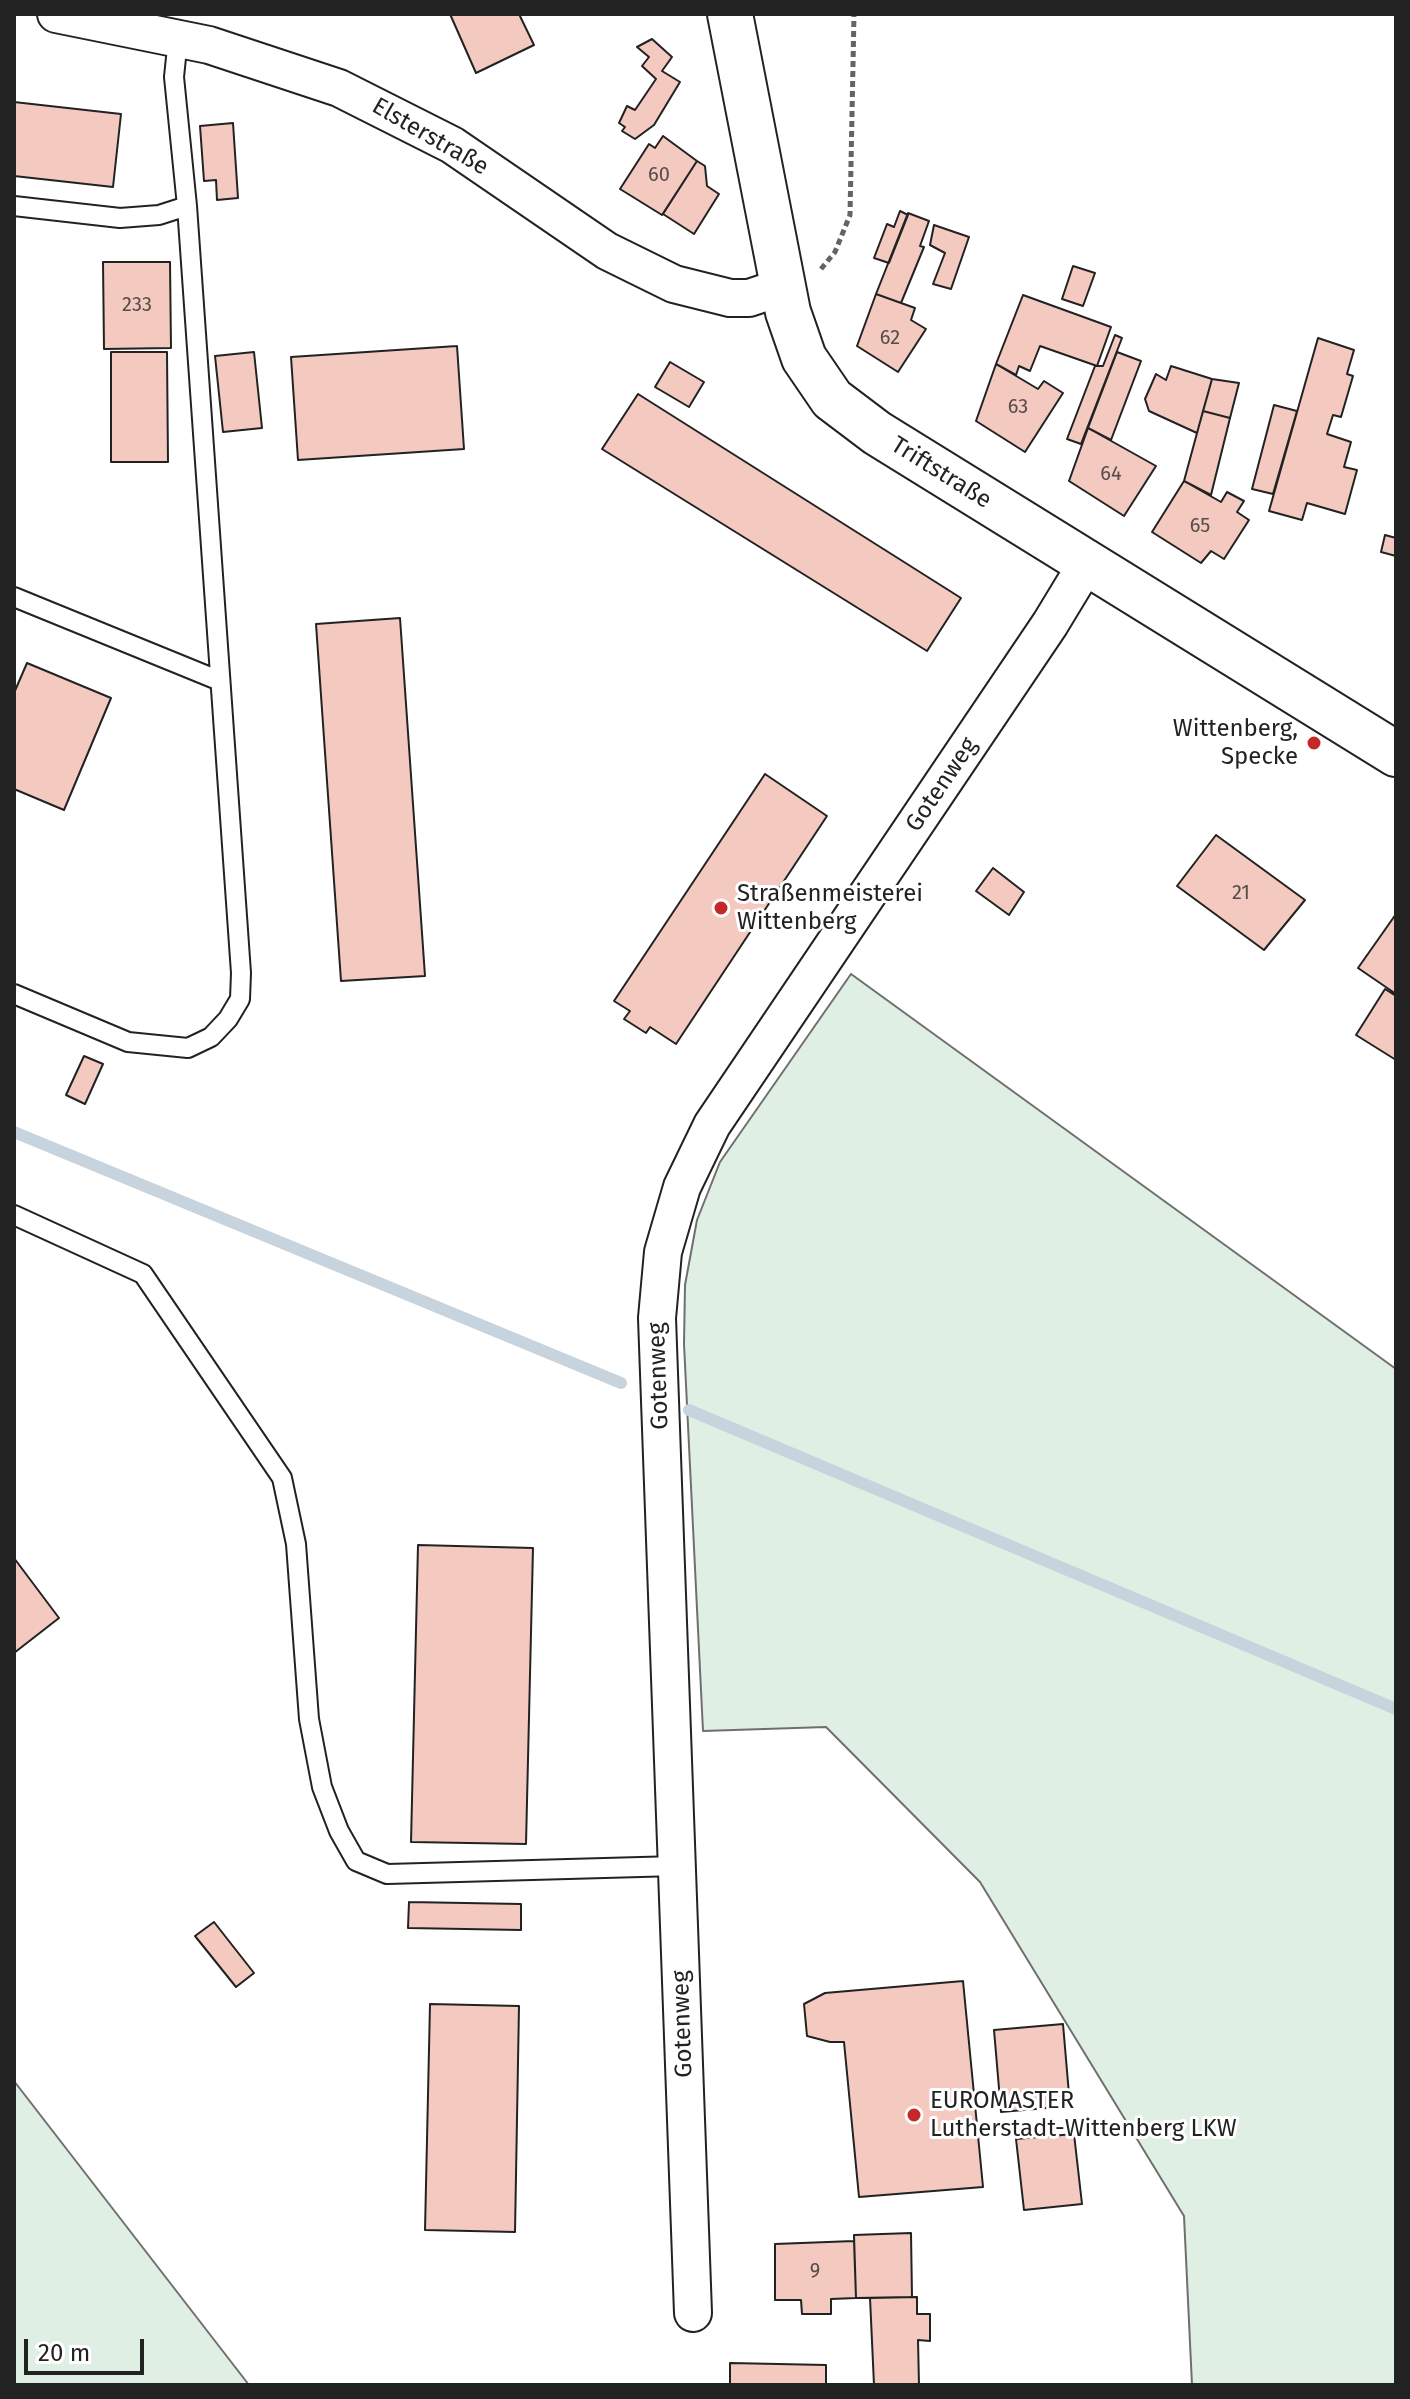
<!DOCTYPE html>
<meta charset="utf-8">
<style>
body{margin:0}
#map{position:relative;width:1410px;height:2399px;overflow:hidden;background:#fff;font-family:"Fira Sans",sans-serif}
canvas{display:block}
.frame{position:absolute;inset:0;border:16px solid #222;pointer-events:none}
.scale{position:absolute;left:24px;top:2339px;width:120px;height:36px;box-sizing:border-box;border:4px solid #222;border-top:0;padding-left:10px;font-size:24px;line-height:28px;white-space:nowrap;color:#222;-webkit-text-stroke:6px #fff;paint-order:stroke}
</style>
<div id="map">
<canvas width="1410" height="2399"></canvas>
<div class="frame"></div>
<div class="scale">20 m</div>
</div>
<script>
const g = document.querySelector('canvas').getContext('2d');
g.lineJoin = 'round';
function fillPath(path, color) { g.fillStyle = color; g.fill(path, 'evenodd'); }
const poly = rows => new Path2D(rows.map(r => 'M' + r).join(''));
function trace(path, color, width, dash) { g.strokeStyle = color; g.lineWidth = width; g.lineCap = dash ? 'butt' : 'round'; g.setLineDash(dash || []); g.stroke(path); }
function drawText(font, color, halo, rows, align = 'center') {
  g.font = font + ' "Fira Sans",sans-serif'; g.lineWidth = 6; g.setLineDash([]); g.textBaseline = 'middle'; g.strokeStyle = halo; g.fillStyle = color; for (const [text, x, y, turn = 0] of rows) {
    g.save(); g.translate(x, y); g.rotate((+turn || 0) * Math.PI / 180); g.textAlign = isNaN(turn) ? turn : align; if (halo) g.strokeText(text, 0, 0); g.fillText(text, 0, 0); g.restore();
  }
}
const green = poly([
 [851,974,1396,1369,1396,2385,1192,2385,1184,2216,980,1882,826,1727,703,1731,684,1344,685,1285,697,1220,720,1162,851,974],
 [14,2081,249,2385,14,2385,14,2081]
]);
const stream = poly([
 [14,1132,621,1383],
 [689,1410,1396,1709]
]);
const building = poly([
 [450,14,519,14,534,45,476,73,450,14],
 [652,39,672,57,662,71,680,82,654,125,635,139,622,131,625,127,619,123,627,106,635,110,656,79,642,66,649,57,637,47,652,39],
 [14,102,121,114,113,187,14,176,14,102],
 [233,123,238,198,217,200,216,180,204,181,200,126,233,123],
 [663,136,697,161,662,215,620,189,649,144,655,148,663,136],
 [697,161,705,166,707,186,719,194,694,234,663,214,697,161],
 [900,211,908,215,889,263,874,258,887,224,894,227,900,211],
 [908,213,929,221,920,246,924,247,901,303,876,294,908,213],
 [934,225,969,237,951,289,933,284,945,253,930,245,934,225],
 [103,262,170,262,171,348,104,349,103,262],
 [1073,266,1095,273,1083,306,1062,299,1073,266],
 [876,294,915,308,911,320,926,329,898,372,857,346,876,294],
 [1023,295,1111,327,1097,366,1040,346,1030,371,1019,366,1016,375,996,364,1023,295],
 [1115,335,1122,338,1081,444,1067,439,1095,366,1103,366,1115,335],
 [1318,338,1354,350,1347,374,1353,376,1341,417,1333,415,1327,434,1351,442,1344,467,1357,470,1345,514,1307,503,1302,520,1269,511,1318,338],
 [457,346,464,449,298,460,291,357,457,346],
 [111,352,167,352,168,462,111,462,111,352],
 [254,352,262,428,223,432,215,356,254,352],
 [1117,352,1141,361,1111,440,1088,428,1117,352],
 [670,362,704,382,689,407,655,387,670,362],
 [996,364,1038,389,1044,381,1063,393,1025,452,976,421,996,364],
 [1171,366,1212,379,1197,433,1149,411,1145,399,1156,374,1166,380,1171,366],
 [1212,379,1239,383,1230,418,1203,411,1212,379],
 [638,394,961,598,927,651,602,449,638,394],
 [1274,405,1297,411,1273,494,1252,489,1274,405],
 [1203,411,1230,418,1211,495,1184,481,1203,411],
 [1088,428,1156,466,1124,516,1069,481,1088,428],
 [1184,481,1221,502,1227,492,1244,501,1237,512,1249,520,1224,559,1211,551,1201,563,1152,532,1184,481],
 [1385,535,1396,538,1396,556,1381,552,1385,535],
 [400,618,425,976,341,981,316,624,400,618],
 [27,663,111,698,64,810,14,789,14,693,27,663],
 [765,774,827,816,676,1044,650,1027,646,1033,624,1019,630,1011,614,1001,765,774],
 [1216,835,1305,900,1264,950,1177,886,1216,835],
 [993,868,1024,892,1009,915,976,891,993,868],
 [1396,914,1396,994,1358,968,1396,914],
 [1385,989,1396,996,1396,1060,1356,1035,1385,989],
 [84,1056,103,1064,85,1104,66,1095,84,1056],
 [418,1545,533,1548,526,1844,411,1842,418,1545],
 [14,1558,59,1618,14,1653,14,1558],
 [409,1902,521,1904,521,1930,408,1928,409,1902],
 [214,1922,254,1973,236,1987,195,1936,214,1922],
 [963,1981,983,2187,859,2197,844,2042,830,2042,807,2036,804,2004,825,1993,963,1981],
 [430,2004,519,2006,515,2232,425,2230,430,2004],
 [1063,2024,1070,2106,1001,2112,994,2030,1063,2024],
 [1074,2134,1082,2204,1024,2210,1016,2139,1074,2134],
 [911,2233,912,2297,856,2298,854,2235,911,2233],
 [854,2241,856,2298,831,2299,831,2314,802,2314,801,2300,775,2300,775,2244,854,2241],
 [917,2297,917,2314,930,2314,930,2341,918,2340,919,2385,874,2385,870,2298,917,2297],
 [730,2363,826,2365,826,2385,730,2385,730,2363]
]);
const path = poly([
 [821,269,835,252,850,215,854,14]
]);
const service = poly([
 [14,206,120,218,159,215,187,206],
 [14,597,220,681],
 [14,994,128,1042,188,1048,211,1037,228,1019,240,999,241,973,187,206,174,77,178,38],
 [14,1215,143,1274,282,1478,296,1544,309,1719,322,1787,339,1831,356,1861,387,1874,677,1866]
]);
const minor = poly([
 [56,14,209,45,339,88,452,145,607,251,674,284,730,298,749,298,782,287],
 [693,2313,657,1318,663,1252,682,1187,712,1125,1050,624,1087,563]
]);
const secondary = poly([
 [730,14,788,312,804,358,832,399,877,433,1396,754]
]);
const markers = [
 [1314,743,8,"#c62828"],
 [721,908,8,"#c62828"],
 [914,2115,8,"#c62828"]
];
const numberNames = [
 ["60",659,175],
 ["233",137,305],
 ["62",890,338],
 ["63",1018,407],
 ["64",1111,474],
 ["65",1200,526],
 ["21",1241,893],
 ["9",815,2271]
];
const streetNames = [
 ["Elsterstraße",430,137,30],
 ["Triftstraße",941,473,32],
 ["Gotenweg",942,785,-56],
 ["Gotenweg",659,1376,-92],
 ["Gotenweg",683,2024,-92]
];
const poiNames = [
 ["Wittenberg,",1298,729,"right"],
 ["Specke",1298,757,"right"],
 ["Straßenmeisterei",737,894],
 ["Wittenberg",737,922],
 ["EUROMASTER",930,2101],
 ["Lutherstadt-Wittenberg LKW",930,2129]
];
fillPath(green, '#e0efe3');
trace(green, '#6f6f6f', 2);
trace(stream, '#c7d3dd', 12);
fillPath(building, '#f3c9c0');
trace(building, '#222', 2);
trace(service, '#222', 22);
trace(minor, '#222', 40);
trace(secondary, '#222', 48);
trace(path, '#646464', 5, [6, 4]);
trace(service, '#fff', 18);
trace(minor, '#fff', 36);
trace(secondary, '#fff', 44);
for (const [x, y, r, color] of markers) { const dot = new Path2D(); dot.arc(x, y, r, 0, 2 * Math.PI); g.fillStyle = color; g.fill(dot); trace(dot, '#fff', 3); }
drawText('20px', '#564c4a', null, numberNames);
drawText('24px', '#222', '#fff', streetNames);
drawText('24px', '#222', '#fff', poiNames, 'left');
</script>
